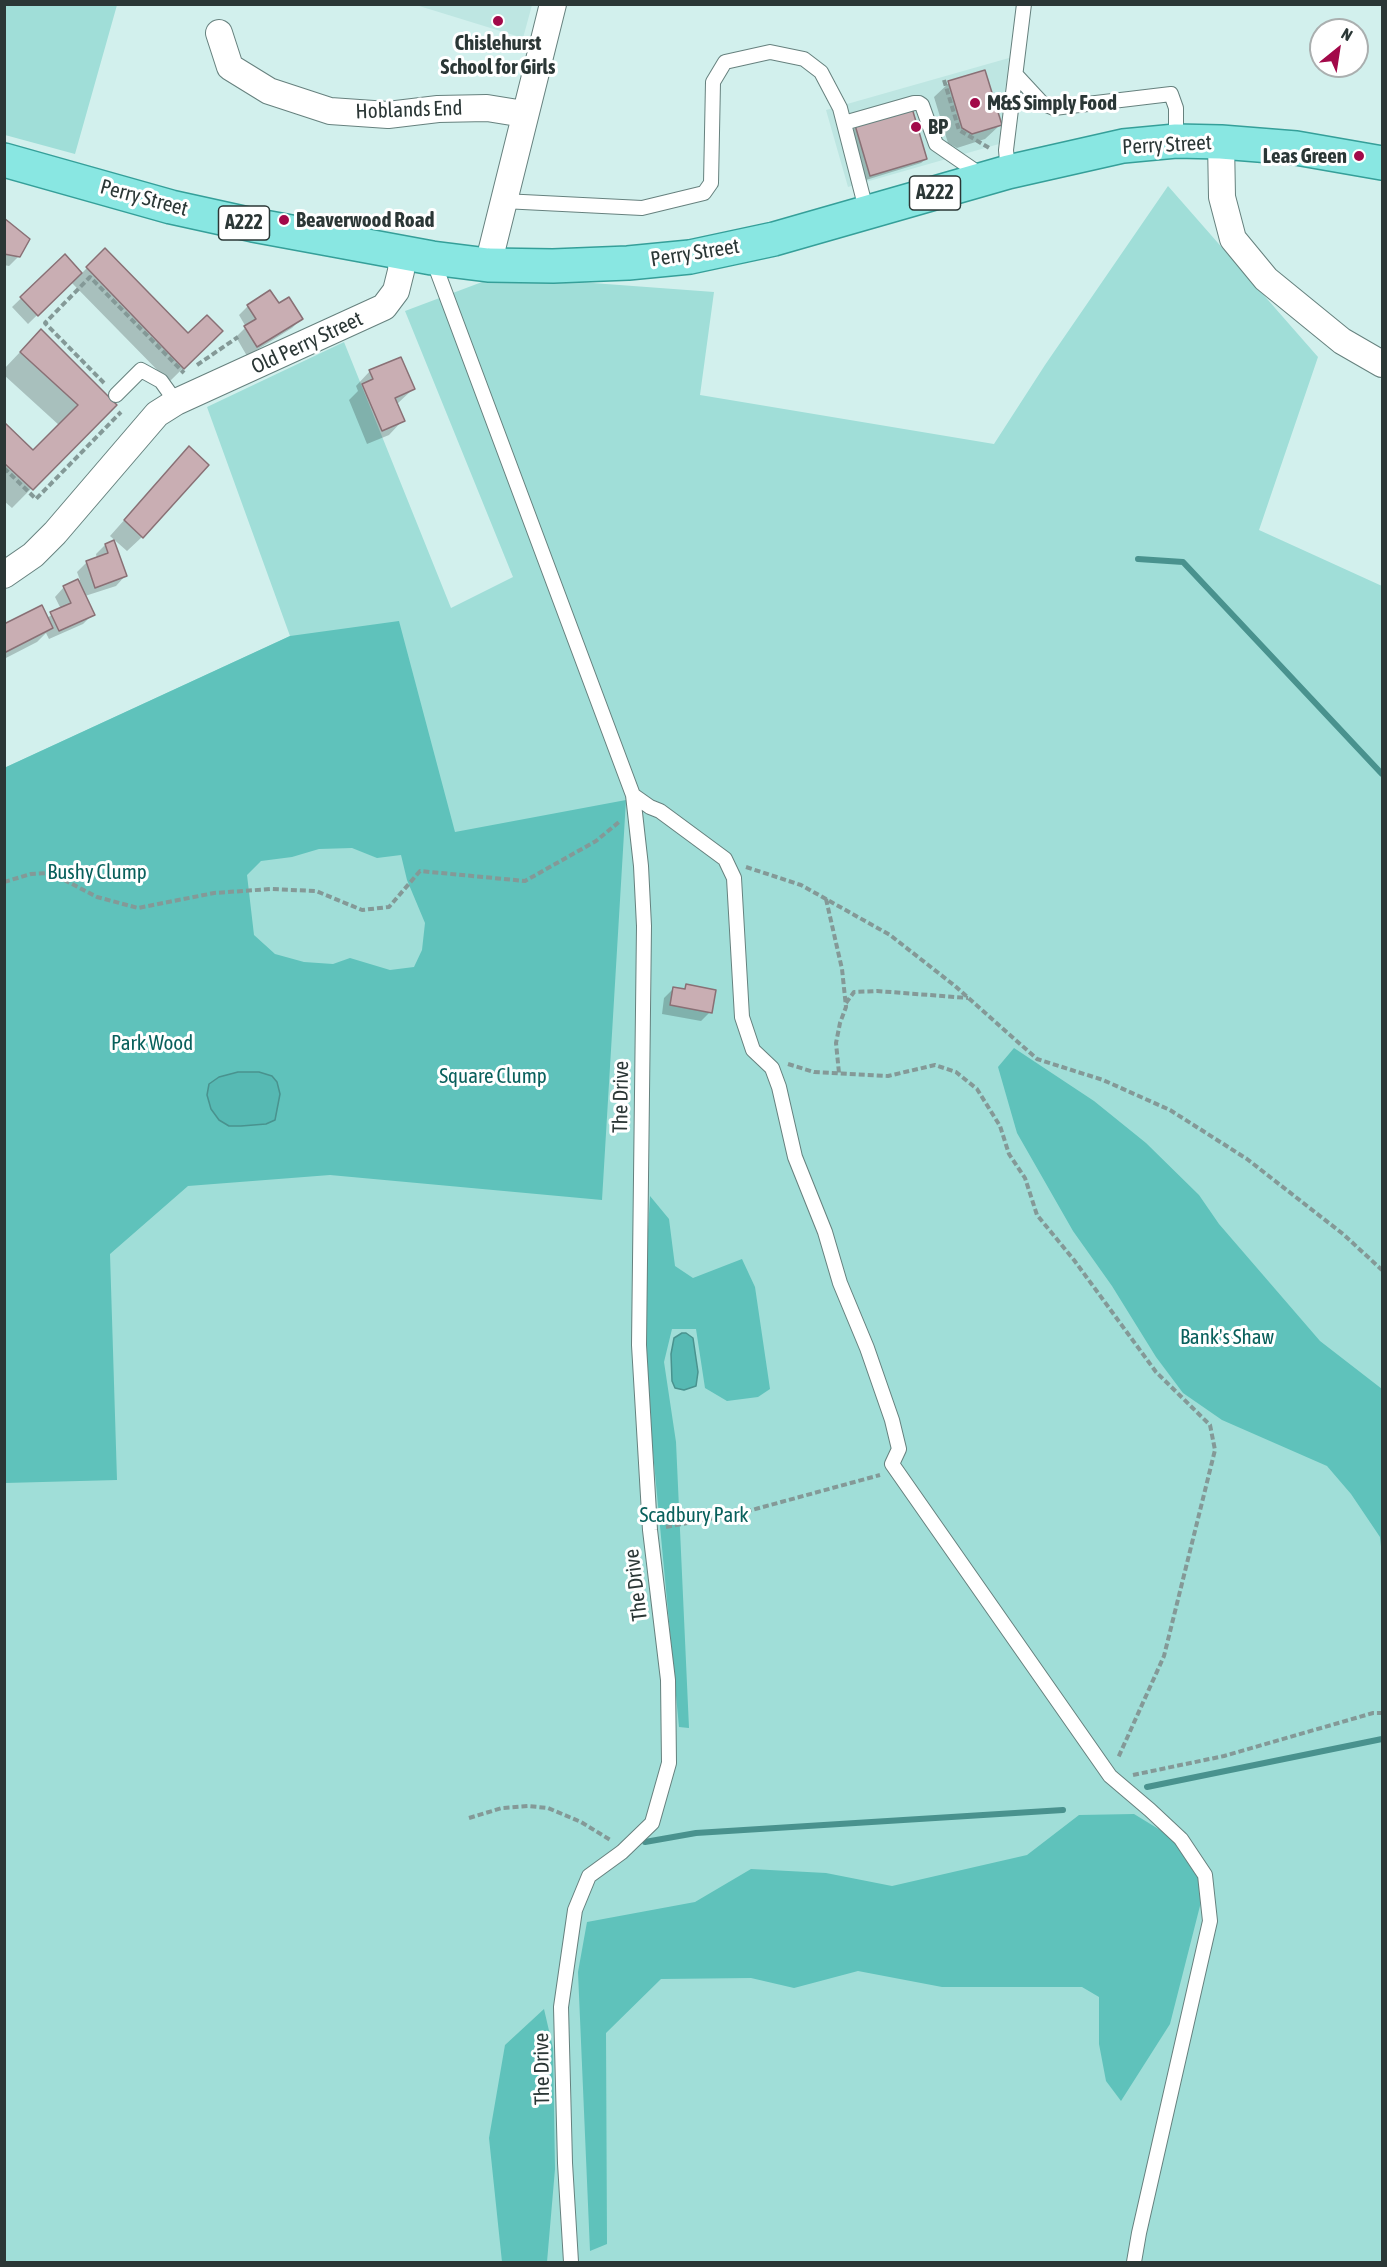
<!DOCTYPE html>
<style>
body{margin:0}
#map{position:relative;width:1387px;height:2267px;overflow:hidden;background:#d2f0ed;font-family:"Asap Condensed",sans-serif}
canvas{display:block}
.frame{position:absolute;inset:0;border:6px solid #2b3736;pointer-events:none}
.north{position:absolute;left:1309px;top:18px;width:60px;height:60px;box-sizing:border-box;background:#fff;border:2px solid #aaafaf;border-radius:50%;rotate:30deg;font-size:16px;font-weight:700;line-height:24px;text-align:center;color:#2b3736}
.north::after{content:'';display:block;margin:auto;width:21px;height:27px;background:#a20949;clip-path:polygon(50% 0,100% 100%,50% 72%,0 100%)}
</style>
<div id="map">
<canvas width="1387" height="2267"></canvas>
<div class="frame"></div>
<div class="north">N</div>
</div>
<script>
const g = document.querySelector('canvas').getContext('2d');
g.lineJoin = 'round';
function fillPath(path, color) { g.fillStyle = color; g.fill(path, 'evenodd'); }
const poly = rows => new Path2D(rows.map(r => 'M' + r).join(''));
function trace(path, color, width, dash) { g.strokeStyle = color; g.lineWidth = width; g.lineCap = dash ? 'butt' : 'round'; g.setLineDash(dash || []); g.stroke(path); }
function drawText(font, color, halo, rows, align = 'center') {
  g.font = font + ' "Asap Condensed",sans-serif'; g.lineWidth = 6; g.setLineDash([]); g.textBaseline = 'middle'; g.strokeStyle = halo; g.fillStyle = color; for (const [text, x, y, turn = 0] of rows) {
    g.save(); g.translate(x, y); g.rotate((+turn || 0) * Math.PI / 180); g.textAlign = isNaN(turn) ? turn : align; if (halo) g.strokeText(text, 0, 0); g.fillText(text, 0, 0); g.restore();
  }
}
const built = poly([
 [416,5,532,5,523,38],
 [1009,58,999,144,848,187,826,110]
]);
const green = poly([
 [4,5,117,5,75,154,5,135],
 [1168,186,1318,357,1259,530,1382,586,1382,2262,5,2262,4,768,290,636,207,407,344,342,451,608,513,577,405,311,498,276,714,292,700,395,994,444,1045,365]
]);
const forest = poly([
 [399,621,455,832,626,800,602,1200,330,1175,188,1186,110,1254,117,1480,5,1483,4,768,290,636],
 [352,848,377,858,401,855,407,880,425,923,422,950,414,967,390,970,350,958,333,964,304,962,275,954,254,935,247,875,261,861,292,857,319,849],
 [1014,1048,1094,1101,1146,1143,1199,1195,1219,1224,1320,1341,1382,1389,1382,1556,1380,1537,1351,1494,1327,1466,1222,1420,1183,1393,1156,1357,1112,1286,1073,1231,1017,1133,998,1067],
 [650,1196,669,1219,675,1266,693,1278,742,1259,755,1287,770,1389,758,1397,727,1401,705,1388,696,1329,672,1329,664,1362,676,1442,689,1728,679,1727,642,1336],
 [1134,1814,1170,1836,1198,1873,1203,1894,1170,2024,1121,2101,1106,2081,1099,2044,1099,1997,1082,1987,942,1987,858,1971,794,1988,751,1978,661,1979,606,2033,607,2244,590,2251,578,1972,587,1922,695,1902,751,1869,826,1873,892,1886,1027,1855,1079,1815],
 [544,2009,553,2048,555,2169,547,2262,502,2262,489,2138,505,2045]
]);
const water = poly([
 [238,1072,259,1072,272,1076,277,1082,280,1094,275,1120,266,1124,241,1126,229,1126,219,1120,211,1109,207,1095,209,1084,219,1077,238,1072],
 [682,1333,686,1333,693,1338,698,1372,696,1386,684,1390,675,1388,672,1381,671,1354,674,1338,682,1333]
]);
const shadow = poly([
 [949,83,1000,125,985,139,957,148,948,143,934,97],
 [856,127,926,159,921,163,866,180,852,131],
 [4,220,19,256,9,266,4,265],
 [105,250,188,335,221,331,169,382,71,282,28,324,12,307,65,256,81,274],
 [248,306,278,306,301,319,292,328,247,356,236,337,246,327,239,315],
 [22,350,114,405,12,508,4,501,4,424,33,452,60,426,4,375,4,369],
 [370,371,413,389,397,404,403,420,389,435,367,444,349,400,358,391,356,386],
 [175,463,142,537,127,551,110,536],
 [105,545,125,576,116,586,85,596,93,614,83,624,49,639,46,633,37,642,4,659,4,626,47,618,61,609,55,597,64,587,80,580,77,572,87,562,97,559,96,554],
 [687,986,710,1012,701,1021,662,1014,664,998,674,988,683,990]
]);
const stream = poly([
 [1138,559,1183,562,1382,774],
 [1147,1787,1382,1739],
 [645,1842,696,1833,1063,1810]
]);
const building = poly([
 [985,70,1002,125,972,134,962,128,948,81,985,70],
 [912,108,927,159,870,176,855,125,912,108],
 [4,218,30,239,20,257,4,254,4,218],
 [105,248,188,333,207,315,223,331,184,369,86,267,105,248],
 [65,254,82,273,38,316,20,297,65,254],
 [270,290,279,303,289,297,303,319,257,347,244,326,256,319,247,305,270,290],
 [41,329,117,405,33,490,4,463,4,422,33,450,78,405,20,352,41,329],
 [401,357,415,389,395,398,405,421,382,431,362,384,373,379,369,370,401,357],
 [189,446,209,465,143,538,124,520,189,446],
 [114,540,127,576,95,588,86,561,108,553,105,544,114,540],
 [78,579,95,615,59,631,50,612,71,603,63,586,78,579],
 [42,605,53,628,4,653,4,624,42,605],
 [686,984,716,990,712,1013,670,1005,673,987,685,989,686,984]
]);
const path = poly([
 [944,80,959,130,991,149],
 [197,365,238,337],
 [104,383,45,323,90,277,184,373],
 [4,468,36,499,121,412],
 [746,867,801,885,890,935,955,986,1037,1059,1103,1080,1170,1110,1247,1159,1343,1234,1382,1270],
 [4,882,31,874,51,873,97,897,138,908,214,893,271,889,316,891,362,910,389,907,420,871,525,881,596,841,619,822],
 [826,899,842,969,846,1007,840,1023,836,1043,839,1073],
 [846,1003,854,992,877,991,968,998],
 [788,1064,814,1072,888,1076,935,1065,956,1072,977,1089,1000,1126,1009,1154,1025,1178,1037,1215,1074,1260,1156,1372,1210,1425,1215,1450,1164,1656,1118,1758],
 [666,1527,741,1513,880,1475],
 [1133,1775,1224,1756,1373,1713,1382,1713],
 [469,1818,502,1808,528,1806,548,1808,581,1822,612,1841]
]);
const lane = poly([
 [1017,76,1042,103,1054,108,1171,94,1176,108,1176,141],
 [844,123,914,103,919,103,922,105,936,144,984,177],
 [1008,172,1006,150,1024,4],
 [503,201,642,208,704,193,711,183,713,82,725,62,770,52,804,59,821,72,840,108,867,213],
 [433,260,633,795,641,866,644,926,639,1345,650,1530,668,1680,669,1763,652,1823,622,1852,589,1876,575,1910,561,2007,565,2163,571,2262],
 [116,395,141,370,161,381,176,402],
 [633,795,650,807,660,811,725,859,734,878,742,1017,753,1050,772,1068,779,1087,795,1157,825,1232,840,1283,867,1348,892,1420,899,1449,892,1464,1110,1776,1150,1810,1181,1839,1205,1875,1210,1921,1139,2233,1134,2262]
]);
const street = poly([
 [219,33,230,67,269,91,330,111,388,115,438,109,487,108,524,114],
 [1221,142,1222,197,1233,239,1266,279,1342,341,1382,364],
 [488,265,553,4],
 [4,575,33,555,55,533,157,414,176,402,384,307,396,291,401,271,402,253]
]);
const primary = poly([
 [4,160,171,207,253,225,432,258,488,265,553,266,628,263,690,257,774,239,1008,172,1123,146,1176,141,1221,142,1296,148,1382,163]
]);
const markers = [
 [498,21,6,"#a20949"],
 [975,103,6,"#a20949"],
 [916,127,6,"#a20949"],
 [1359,156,6,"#a20949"],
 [284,220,6,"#a20949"]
];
const shields = [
 [935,193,51],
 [244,223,51]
];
const shieldNames = [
 ["A222",935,193],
 ["A222",244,223]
];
const poiNames = [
 ["Chislehurst",498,43,"center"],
 ["School for Girls",498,67,"center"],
 ["M&S Simply Food",987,103],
 ["BP",928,127],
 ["Leas Green",1347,156,"right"],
 ["Beaverwood Road",296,220]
];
const streetNames = [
 ["Hoblands End",409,110,-2],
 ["Perry Street",1167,145,-3],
 ["Perry Street",144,198,15],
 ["Perry Street",695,253,-9],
 ["Old Perry Street",307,343,-25],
 ["The Drive",621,1097,-89],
 ["The Drive",636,1585,-97],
 ["The Drive",542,2069,-91]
];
const parkNames = [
 ["Bushy Clump",97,872],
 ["Park Wood",152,1043],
 ["Square Clump",493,1076],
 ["Bank's Shaw",1227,1337],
 ["Scadbury Park",694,1515]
];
fillPath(built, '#bee6e2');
fillPath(green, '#a0ded8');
fillPath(forest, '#5fc2bb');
fillPath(water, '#56b9b3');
trace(water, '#49928e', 1.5);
fillPath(shadow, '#0003');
trace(stream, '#49928e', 6);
fillPath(building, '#c9aeb3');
trace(building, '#897075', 1.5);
trace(lane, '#66817e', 16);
trace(street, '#66817e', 28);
trace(primary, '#359f99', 36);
trace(path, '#849997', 4, [6, 3]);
trace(lane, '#fff', 14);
trace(street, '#fff', 26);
trace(primary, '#89e7e2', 33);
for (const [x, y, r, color] of markers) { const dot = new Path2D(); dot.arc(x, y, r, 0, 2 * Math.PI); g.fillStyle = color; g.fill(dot); trace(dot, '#fff', 2); }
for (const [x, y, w] of shields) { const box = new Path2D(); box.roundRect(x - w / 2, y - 17, w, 34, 4.5); g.fillStyle = '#fff'; g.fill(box); trace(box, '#2b3736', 1.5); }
drawText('bold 20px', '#2b3736', null, shieldNames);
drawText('bold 21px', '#2b3736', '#fff', poiNames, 'left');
drawText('21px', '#2b3736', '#fff', streetNames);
drawText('21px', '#08605c', '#fff', parkNames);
</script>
